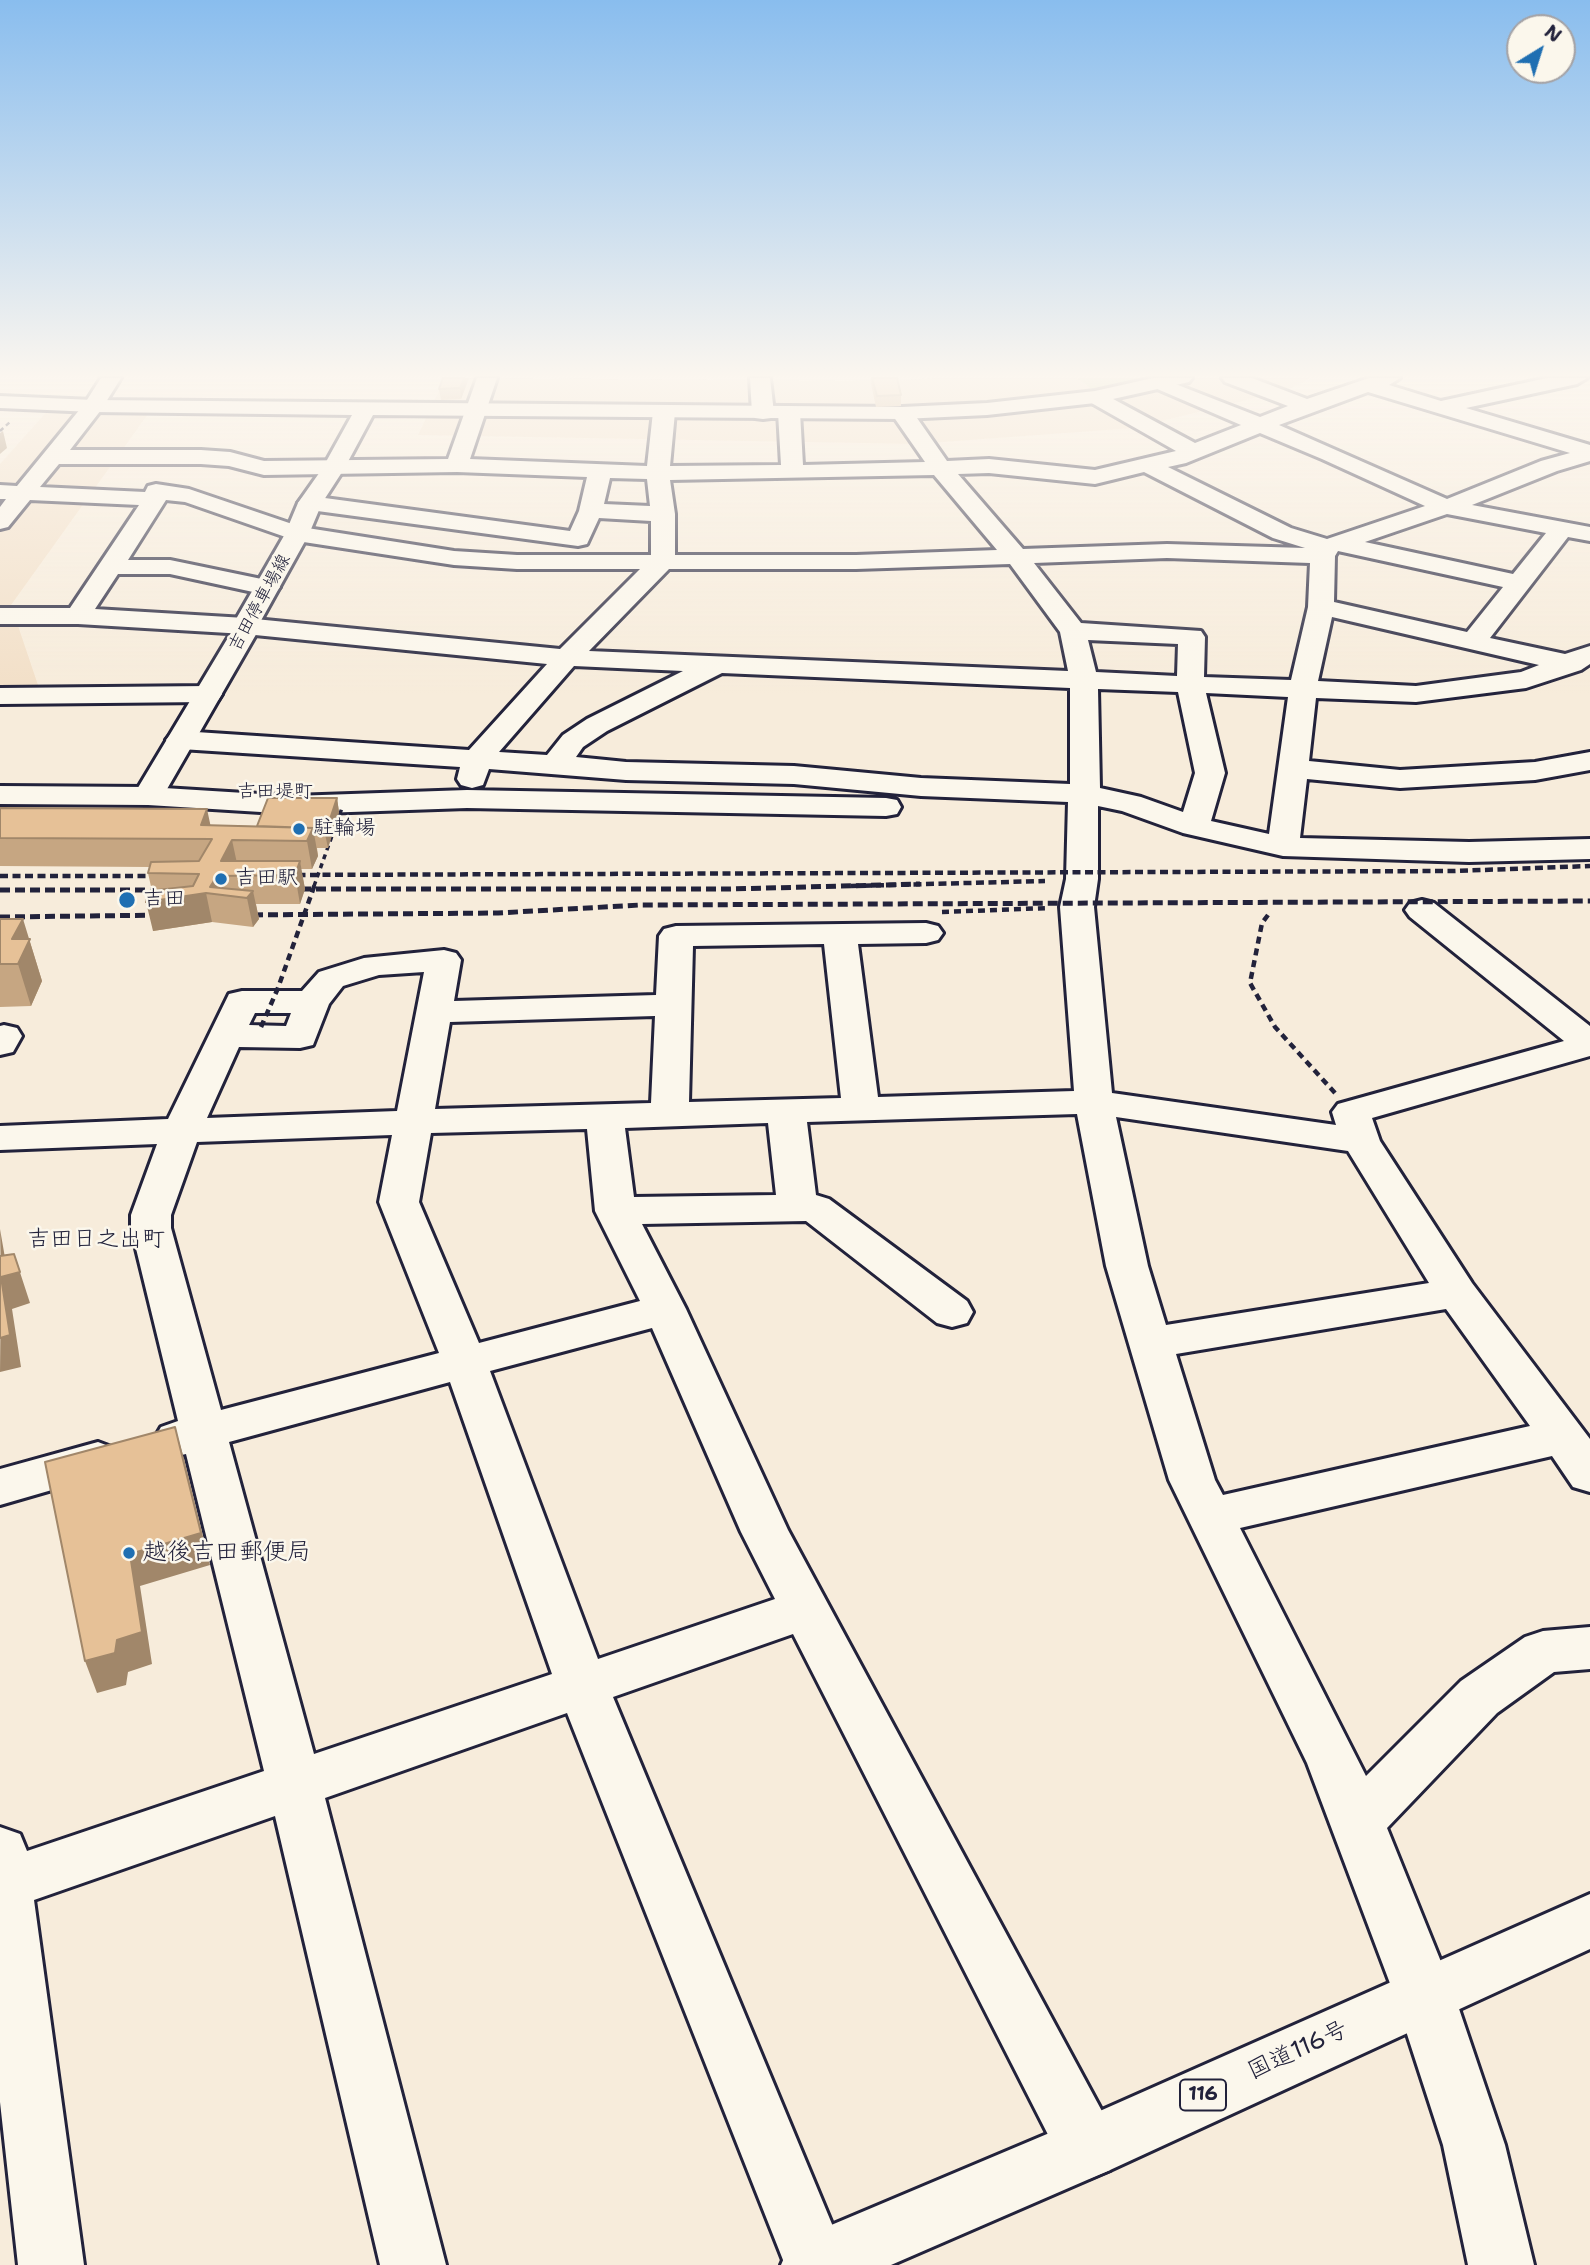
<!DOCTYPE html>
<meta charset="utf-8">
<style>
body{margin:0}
#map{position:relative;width:1590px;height:2265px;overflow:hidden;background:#f7ecdb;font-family:"Shantell Sans",sans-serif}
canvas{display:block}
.north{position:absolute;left:1506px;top:14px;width:70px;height:70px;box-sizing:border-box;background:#fbf7ec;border:2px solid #a4a2a5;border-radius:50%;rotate:38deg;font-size:19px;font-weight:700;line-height:28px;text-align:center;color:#22223b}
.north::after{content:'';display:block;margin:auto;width:24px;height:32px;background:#1f6fb2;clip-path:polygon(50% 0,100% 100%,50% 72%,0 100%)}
</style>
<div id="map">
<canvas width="1590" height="2265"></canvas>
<div class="north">N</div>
</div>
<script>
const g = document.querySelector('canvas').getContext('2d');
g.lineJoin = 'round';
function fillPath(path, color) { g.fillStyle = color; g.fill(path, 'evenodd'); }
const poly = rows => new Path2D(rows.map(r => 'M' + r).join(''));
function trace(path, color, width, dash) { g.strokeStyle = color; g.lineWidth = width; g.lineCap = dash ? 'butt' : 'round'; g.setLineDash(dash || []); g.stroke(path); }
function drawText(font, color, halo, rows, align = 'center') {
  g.font = font + ' "Shantell Sans","Klee One",sans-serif'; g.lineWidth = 5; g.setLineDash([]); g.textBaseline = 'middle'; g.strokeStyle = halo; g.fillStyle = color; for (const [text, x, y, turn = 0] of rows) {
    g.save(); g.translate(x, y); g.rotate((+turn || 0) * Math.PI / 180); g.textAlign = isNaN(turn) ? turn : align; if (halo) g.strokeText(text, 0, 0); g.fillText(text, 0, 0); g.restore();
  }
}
const built = poly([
 [445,378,894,381,935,378,1077,378,1097,393,1168,378,1311,378,1287,390,1134,428,915,444,418,435],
 [58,399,158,400,11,605,40,691,0,691,0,464]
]);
const green = poly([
 [1077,378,1168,378,1097,393]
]);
const pathFar1 = poly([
 [0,431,10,422]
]);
const path = poly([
 [942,912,1049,908],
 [1268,915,1262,923,1250,983,1275,1027,1335,1093]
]);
const minor = poly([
 [101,378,121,378,101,410,70,450,201,450,230,452,264,461,448,459,477,378,497,378,470,459,647,466,653,412,657,408,664,406,671,408,675,412,670,466,781,465,778,412,782,408,789,406,796,408,800,412,803,465,925,462,891,413,894,408,902,407,910,408,947,461,989,459,1095,470,1176,451,1088,401,1085,397,1088,393,1102,393,1195,443,1241,425,1155,388,1152,384,1160,378,1260,417,1288,406,1225,382,1222,378,1252,378,1307,399,1369,378,1400,378,1389,385,1441,401,1547,378,1587,378,1577,384,1466,408,1590,445,1590,461,1557,471,1472,505,1590,527,1590,541,1568,537,1490,638,1565,654,1590,646,1590,664,1581,670,1526,688,1416,702,1316,698,1309,761,1400,770,1535,762,1590,752,1590,770,1535,780,1400,788,1307,779,1300,838,1469,842,1590,839,1590,859,1469,862,1283,856,1183,833,1122,811,1098,806,1098,879,1094,907,1112,1093,1336,1125,1332,1112,1338,1104,1564,1041,1410,917,1405,910,1410,903,1422,900,1434,903,1590,1026,1590,1056,1372,1118,1380,1141,1472,1283,1590,1439,1590,1492,1573,1487,1552,1456,1240,1528,1366,1776,1461,1681,1525,1637,1543,1631,1590,1627,1590,1669,1554,1672,1497,1713,1387,1828,1454,1994,1505,2145,1534,2265,1468,2265,1443,2145,1394,1994,1307,1763,1169,1480,1106,1266,1077,1114,807,1122,816,1195,829,1199,967,1301,973,1312,967,1323,952,1327,937,1323,806,1221,642,1224,686,1309,788,1530,1110,2126,1119,2148,1110,2170,1088,2179,1066,2170,793,1634,613,1697,849,2265,785,2265,567,1713,325,1798,446,2265,380,2265,275,1816,34,1900,84,2265,18,2265,0,2102,0,1827,20,1834,27,1851,264,1771,186,1454,177,1456,161,1451,154,1439,161,1427,178,1421,131,1228,131,1215,157,1144,0,1150,0,1126,168,1119,229,994,242,991,302,991,319,972,364,958,444,950,456,953,461,960,454,1001,656,995,659,936,664,929,676,926,926,923,938,926,943,933,938,940,926,943,858,944,878,1097,1074,1091,1060,907,1066,879,1068,802,921,796,794,784,626,780,489,769,483,785,472,788,461,785,457,779,460,767,181,749,171,746,166,740,171,734,181,731,469,750,547,664,245,634,78,624,0,624,0,608,70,608,139,505,30,500,8,527,0,529,0,507,6,499,0,499,0,485,17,486,85,403,101,378],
 [1368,392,1570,453,1541,461,1447,499,1279,425,1368,392],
 [1260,433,1322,459,1425,506,1327,539,1291,528,1168,467,1186,463,1260,433],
 [59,464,201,464,229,466,264,475,457,472,587,477,579,511,570,531,310,496,302,498,298,503,302,508,310,510,578,546,587,544,599,518,651,521,651,555,517,555,454,551,301,527,189,489,156,484,148,486,145,492,40,487,59,464],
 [1144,472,1273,538,1305,548,1167,544,1023,549,958,474,989,473,1095,484,1144,472],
 [934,475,997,550,856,555,675,555,675,514,670,480,934,475],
 [610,478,647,479,650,506,604,504,610,478],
 [166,500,185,502,297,541,454,565,517,569,640,569,560,649,245,618,95,609,118,574,170,574,267,595,276,592,280,587,276,582,170,560,128,560,166,500],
 [1447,514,1546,533,1513,574,1365,542,1447,514],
 [1338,551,1503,587,1467,632,1334,602,1335,556,1338,551],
 [1167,558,1310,563,1308,607,1291,680,1204,677,1205,637,1201,631,1081,623,1034,563,1167,558],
 [1010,564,1060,632,1068,671,589,651,669,569,856,569,1010,564],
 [1332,617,1539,665,1521,672,1416,686,1318,681,1332,617],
 [1088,640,1178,644,1177,676,1096,672,1088,640],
 [574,666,683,671,587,719,563,735,547,755,499,752,574,666],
 [722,673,1070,688,1070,784,921,778,794,766,626,762,576,757,583,747,607,731,722,673],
 [1098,689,1178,692,1195,773,1183,812,1141,797,1100,788,1098,689],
 [1206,693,1288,697,1269,834,1211,821,1225,773,1206,693],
 [824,944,841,1098,689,1102,693,946,824,944],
 [424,972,397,1111,207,1118,239,1047,300,1048,313,1045,329,1004,343,986,379,975,424,972],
 [255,1013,291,1013,286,1026,249,1025,255,1013],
 [655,1016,651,1103,435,1109,450,1022,655,1016],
 [1116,1117,1348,1151,1429,1283,1166,1325,1148,1266,1116,1117],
 [768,1123,776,1195,634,1197,625,1128,768,1123],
 [587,1129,595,1211,640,1301,479,1343,419,1202,431,1133,587,1129],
 [392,1135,379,1202,439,1353,221,1410,171,1228,171,1215,197,1142,392,1135],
 [1446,1309,1530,1426,1223,1495,1215,1480,1176,1354,1446,1309],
 [652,1328,741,1532,775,1599,598,1659,490,1371,652,1328],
 [450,1382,552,1674,314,1754,229,1442,450,1382],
 [750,378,770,378,774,413,771,418,763,419,755,418,752,413,750,378],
 [208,686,218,688,222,694,218,700,208,702,0,704,0,688,208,686],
 [0,786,148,787,293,796,467,790,886,798,897,800,901,807,897,814,886,816,467,808,293,814,148,805,0,804,0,786],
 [4,1025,17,1028,22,1036,13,1052,0,1055,0,1026,4,1025],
 [98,1442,114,1448,121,1460,114,1472,0,1505,0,1469,98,1442]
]);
const major = poly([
 [1153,378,1192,378,1189,382,1095,403,987,415,902,419,373,415,344,469,322,503,309,534,258,626,258,631,163,796,159,802,148,805,137,802,133,796,232,631,232,626,285,534,298,503,322,469,352,415,94,412,0,408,0,396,94,400,902,407,987,403,1095,391,1153,378]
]);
const highway = poly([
 [1590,1894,1590,1949,1110,2170,891,2265,781,2265,791,2242,1066,2126,1590,1894]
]);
const railFar1 = poly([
 [285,875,1455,871,1590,866],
 [0,876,169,876],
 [851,886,1045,881]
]);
const rail = poly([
 [286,889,730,889,920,884],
 [0,890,170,890],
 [238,915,498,913,640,905,1590,901],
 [0,917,168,915]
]);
const pathBridgeFar1 = poly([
 [314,886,342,808]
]);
const pathBridge = poly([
 [261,1027,278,988,315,884]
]);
const wall = poly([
 [443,378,469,378,461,399,441,400,439,389],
 [871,378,897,378,901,395,901,406,876,407,871,384],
 [337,798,339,812,328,848,317,848,318,856,312,869,301,869,305,889,300,904,256,904,259,919,253,927,212,922,153,931,152,891,148,873,150,867,0,866,0,808,211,825,257,826],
 [0,919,29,939,42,981,31,1006,0,1007]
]);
const shadedWall = poly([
 [464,378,469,378,461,399,460,388],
 [3,431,7,448,0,454,0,433],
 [337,798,339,812,328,848,325,834],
 [207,809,213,837,201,825],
 [313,828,318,856,312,869,307,841],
 [232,840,238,868,221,861],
 [300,861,305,889,300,904,295,875],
 [217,876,221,895,210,887],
 [253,891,259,919,253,927,247,898],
 [206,893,212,922,153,931,146,902],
 [23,919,42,981,31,1006,18,964,12,939],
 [0,1229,8,1275,14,1254,30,1303,12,1309,21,1367,0,1372,1,1277],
 [175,1427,184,1459,210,1565,140,1586,152,1664,128,1672,126,1685,97,1693,85,1661]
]);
const building = poly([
 [443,378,464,378,460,388,439,389,443,378],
 [872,378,897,378,901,395,877,396,872,378],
 [268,798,337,798,325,834,314,834,313,828,257,826,268,798],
 [0,808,207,809,201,825,313,828,307,841,232,840,221,861,300,861,295,875,217,876,210,887,253,891,247,898,206,893,146,902,149,891,193,886,199,874,148,873,151,862,199,861,212,839,0,838,0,808],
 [0,919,23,919,12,939,30,939,18,964,0,964,0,919],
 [14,1254,20,1272,1,1277,10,1335,0,1338,0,1256,14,1254],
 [175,1427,201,1533,130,1554,142,1632,117,1640,115,1653,85,1661,45,1462,175,1427]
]);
const markers = [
 [299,829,7,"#1f6fb2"],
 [221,879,7,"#1f6fb2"],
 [127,900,9,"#1f6fb2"],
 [129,1553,7,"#1f6fb2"]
];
const farStreetnames = [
 ["吉田停車場線",260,603,-61]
];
const farNeighbourhoodnames = [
 ["吉田堤町",275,792]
];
const shields = [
 [1203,2095,46]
];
const shieldNames = [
 ["116",1203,2095]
];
const poiNames = [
 ["駐輪場",313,829],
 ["吉田駅",235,879],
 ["吉田",143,900]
];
const neighbourhoodNames = [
 ["吉田日之出町",96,1240]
];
const nearPoinames = [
 ["越後吉田郵便局",143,1553]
];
const nearStreetnames = [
 ["国道116号",1298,2051,-25]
];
fillPath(built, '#f2dfc7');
fillPath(green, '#b7d993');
trace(minor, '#22223b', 6);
trace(major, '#22223b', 6);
trace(highway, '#22223b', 6);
trace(pathFar1, '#22223b', 2.5, [4.5, 3.5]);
trace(path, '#22223b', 4.5, [7, 5]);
fillPath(minor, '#fbf7ec');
fillPath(major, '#fbf7ec');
fillPath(highway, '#fbf7ec');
trace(railFar1, '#22223b', 4.5, [8, 4.5]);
trace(rail, '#22223b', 5, [10, 5]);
trace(pathBridgeFar1, '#22223b', 3.5, [5, 4.5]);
trace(pathBridge, '#22223b', 4.5, [7, 5]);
fillPath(wall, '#c6a682');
fillPath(shadedWall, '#a1876a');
fillPath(building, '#e6c197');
trace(building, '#a1876a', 2);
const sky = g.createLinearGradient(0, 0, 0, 695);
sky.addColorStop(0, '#89bdee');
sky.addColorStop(0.54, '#fbf6ef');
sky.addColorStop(1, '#fbf6ef00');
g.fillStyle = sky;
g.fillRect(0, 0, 1590, 695);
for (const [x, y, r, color] of markers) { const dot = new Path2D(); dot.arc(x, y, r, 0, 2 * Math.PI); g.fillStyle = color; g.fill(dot); trace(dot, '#fbf7ec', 2.5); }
drawText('18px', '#22223b', '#fbf7ec', farStreetnames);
drawText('19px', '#22223b', '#fbf7ec', farNeighbourhoodnames);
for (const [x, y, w] of shields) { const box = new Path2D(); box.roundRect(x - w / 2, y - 15.5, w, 31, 5); g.fillStyle = '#fbf7ec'; g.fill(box); trace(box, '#22223b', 2); }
drawText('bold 19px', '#22223b', null, shieldNames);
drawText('21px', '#22223b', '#fbf7ec', poiNames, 'left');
drawText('23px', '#22223b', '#fbf7ec', neighbourhoodNames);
drawText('24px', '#22223b', '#fbf7ec', nearPoinames, 'left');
drawText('24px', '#22223b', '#fbf7ec', nearStreetnames);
</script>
